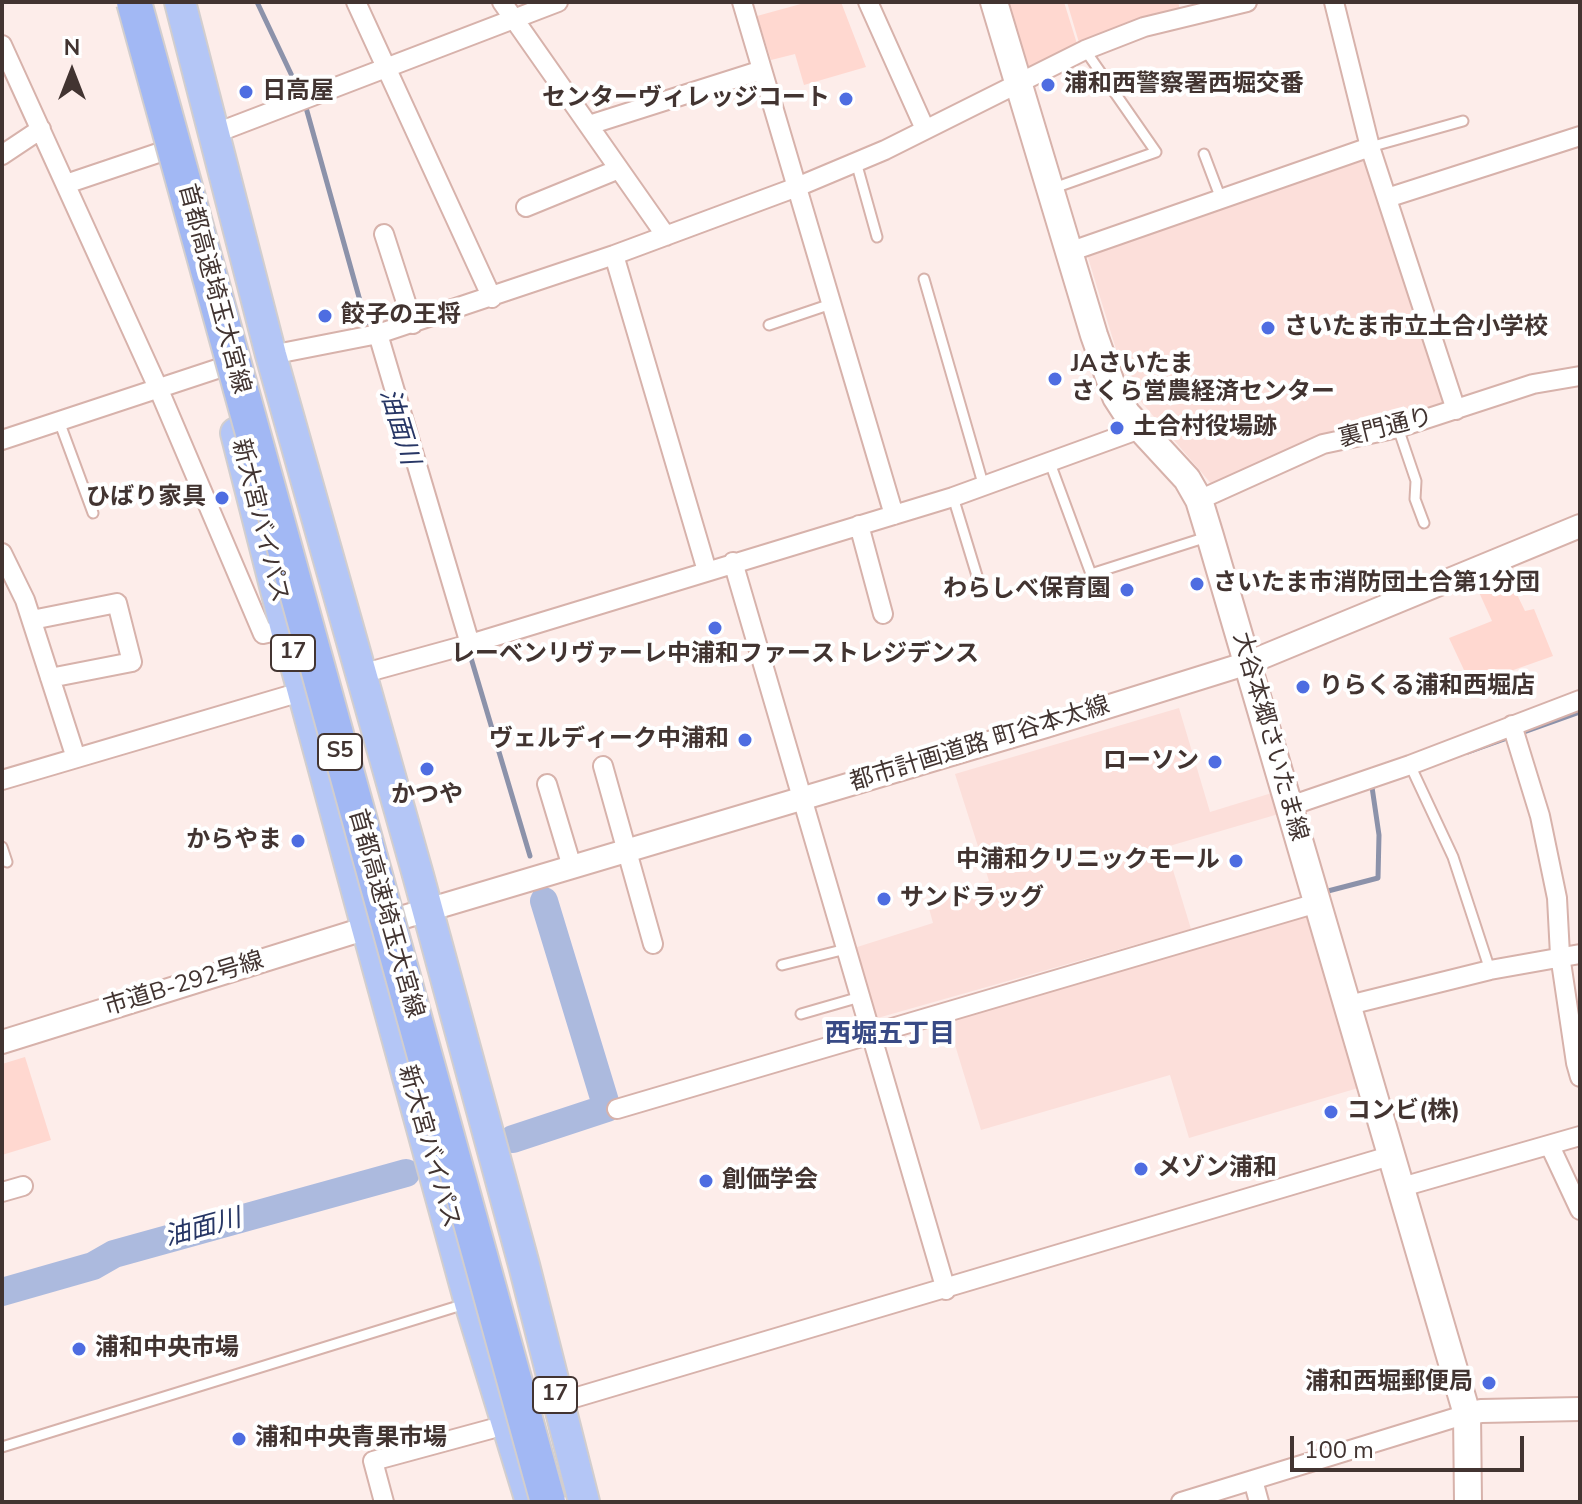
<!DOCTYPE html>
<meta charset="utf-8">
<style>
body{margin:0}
#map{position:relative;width:1582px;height:1504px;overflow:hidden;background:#fdedea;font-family:"Nunito Sans",sans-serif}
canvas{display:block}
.frame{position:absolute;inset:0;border:4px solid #423431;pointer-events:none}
.north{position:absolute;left:32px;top:32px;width:80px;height:80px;-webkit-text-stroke:6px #fff;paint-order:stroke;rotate:0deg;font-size:22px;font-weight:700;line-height:32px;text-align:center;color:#423431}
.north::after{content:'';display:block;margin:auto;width:28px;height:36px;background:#423431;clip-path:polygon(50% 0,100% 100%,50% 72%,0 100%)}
.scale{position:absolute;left:1290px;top:1436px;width:234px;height:36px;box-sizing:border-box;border:4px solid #423431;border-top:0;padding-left:10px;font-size:24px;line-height:28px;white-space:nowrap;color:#423431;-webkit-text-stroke:6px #fff;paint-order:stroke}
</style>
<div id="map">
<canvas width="1582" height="1504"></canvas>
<div class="frame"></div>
<div class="north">N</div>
<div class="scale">100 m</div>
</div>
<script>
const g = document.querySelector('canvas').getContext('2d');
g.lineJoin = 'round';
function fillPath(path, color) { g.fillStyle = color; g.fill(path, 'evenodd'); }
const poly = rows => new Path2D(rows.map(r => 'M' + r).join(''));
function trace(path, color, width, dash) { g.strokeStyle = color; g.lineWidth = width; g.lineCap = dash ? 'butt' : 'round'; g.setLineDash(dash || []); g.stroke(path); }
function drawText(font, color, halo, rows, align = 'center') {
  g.font = font + ' "Nunito Sans","Noto Sans JP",sans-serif'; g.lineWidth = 8; g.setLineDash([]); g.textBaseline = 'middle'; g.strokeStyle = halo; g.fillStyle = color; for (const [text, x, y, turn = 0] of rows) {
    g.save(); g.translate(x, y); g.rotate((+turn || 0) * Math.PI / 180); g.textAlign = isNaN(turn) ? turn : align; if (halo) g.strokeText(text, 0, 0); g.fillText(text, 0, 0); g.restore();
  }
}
const built = poly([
 [1367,152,1450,402,1322,438,1214,487,1131,390,1119,359,1086,251],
 [1179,708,1210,812,1275,792,1282,813,1166,847,1191,929,874,1019,854,948,933,923,927,901,989,881,955,774],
 [1313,914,1365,1086,1189,1138,1170,1075,981,1130,948,1022]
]);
const green = poly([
 [808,2,841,2,866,67,804,85,795,54,771,60,757,16],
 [1008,2,1064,2,1078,47,1028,70],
 [1067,2,1178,2,1181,13,1080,46],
 [1509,578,1525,611,1534,609,1553,656,1471,685,1449,638,1492,621,1478,590],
 [25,1057,51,1140,2,1155,2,1064]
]);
const stream = poly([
 [257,2,301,95],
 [305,104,369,333],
 [468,648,530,856],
 [1468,752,1580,712],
 [1328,891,1378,878,1379,835,1372,787,1376,785],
 [605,1102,611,1100]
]);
const river = poly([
 [513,1139,607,1108,544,901],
 [2,1292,93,1266,114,1254,406,1173]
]);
const service = poly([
 [1370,147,1463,121],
 [1204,154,1221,199],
 [856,162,877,237],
 [1054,188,1156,152,1085,50],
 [924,279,984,487],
 [769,325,831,304],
 [59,421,93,513],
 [1398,428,1416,481,1415,499,1424,523],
 [1050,463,1091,574,1207,537],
 [953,497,978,579],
 [1410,765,1453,857,1490,970],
 [2,847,7,862],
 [782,965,846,949],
 [801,1014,860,997],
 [2,1447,465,1304]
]);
const minor = poly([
 [356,2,492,298],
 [502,2,666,236],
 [742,2,894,515],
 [868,2,925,129],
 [1334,2,1370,147,1456,410],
 [2,45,159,390,263,634,286,629],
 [589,125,762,70],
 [216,133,558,2],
 [2,155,41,129],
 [66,184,161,152],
 [1387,198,1580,136],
 [526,207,619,169],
 [384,234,413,324],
 [1069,252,1370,147],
 [614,255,707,571],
 [378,334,470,644],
 [271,355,378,334,614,255,797,187,885,150,1085,50,1144,27,1247,2],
 [2,440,220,368],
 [1199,500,1323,444,1398,428,1533,384,1580,376],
 [859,525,883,614],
 [2,553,25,600,76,758],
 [733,562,946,1290],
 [32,620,117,603,132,662,50,678],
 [361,674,470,644,953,497,1140,429],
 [1512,725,1540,816,1557,898,1560,955,1576,1063,1580,1077],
 [603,766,653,944],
 [2,780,304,691],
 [547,784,572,867],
 [1290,806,1410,765,1580,700],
 [1349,1005,1490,970,1580,954],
 [617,1109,1317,903],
 [1550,1146,1580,1210],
 [1402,1187,1580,1136],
 [2,1192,23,1186],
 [557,1403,1393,1155],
 [1253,1480,1259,1502],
 [384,1502,373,1461,491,1429],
 [1181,1502,1467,1414]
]);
const tertiary = poly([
 [2,1042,367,928,1046,726,1248,663,1580,526],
 [1467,1414,1481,1411,1580,1409]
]);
const secondary = poly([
 [994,2,1094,335,1116,397,1127,414,1187,479,1199,500,1210,536,1467,1414,1468,1502]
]);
const trunk = poly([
 [180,2,271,355,418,875,524,1265,584,1502],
 [236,433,286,629,367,928,470,1303,531,1502]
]);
const motorwayBridge = poly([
 [134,2,548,1502]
]);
const markers = [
 [1048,85,8,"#4e6de1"],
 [246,92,8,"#4e6de1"],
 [846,99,8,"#4e6de1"],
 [325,316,8,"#4e6de1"],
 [1268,328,8,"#4e6de1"],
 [1055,379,8,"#4e6de1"],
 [1117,428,8,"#4e6de1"],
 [222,498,8,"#4e6de1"],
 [1197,584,8,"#4e6de1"],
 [1127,590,8,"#4e6de1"],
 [715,628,8,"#4e6de1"],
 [1303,687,8,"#4e6de1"],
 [745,740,8,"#4e6de1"],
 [1215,762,8,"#4e6de1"],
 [427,769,8,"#4e6de1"],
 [298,841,8,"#4e6de1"],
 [1236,861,8,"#4e6de1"],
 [884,899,8,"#4e6de1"],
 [1331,1112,8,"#4e6de1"],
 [1141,1169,8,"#4e6de1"],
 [706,1181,8,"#4e6de1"],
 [79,1349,8,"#4e6de1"],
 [1489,1383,8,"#4e6de1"],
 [239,1439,8,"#4e6de1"]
];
const shields = [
 [293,653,44],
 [340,752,44],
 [555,1395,44]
];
const shieldNames = [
 ["17",293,653],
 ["S5",340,752],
 ["17",555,1395]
];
const poiNames = [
 ["浦和西警察署西堀交番",1064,85],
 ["日高屋",262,92],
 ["センターヴィレッジコート",830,99,"right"],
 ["餃子の王将",341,316],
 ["さいたま市立土合小学校",1284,328],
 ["JAさいたま",1071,365],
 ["さくら営農経済センター",1071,393],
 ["土合村役場跡",1133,428],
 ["ひばり家具",206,498,"right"],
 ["さいたま市消防団土合第1分団",1213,584],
 ["わらしべ保育園",1111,590,"right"],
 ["レーベンリヴァーレ中浦和ファーストレジデンス",715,655,"center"],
 ["りらくる浦和西堀店",1319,687],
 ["ヴェルディーク中浦和",729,740,"right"],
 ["ローソン",1199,762,"right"],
 ["かつや",427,796,"center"],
 ["からやま",282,841,"right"],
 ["中浦和クリニックモール",1220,861,"right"],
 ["サンドラッグ",900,899],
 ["コンビ(株)",1347,1112],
 ["メゾン浦和",1157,1169],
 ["創価学会",722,1181],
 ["浦和中央市場",95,1349],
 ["浦和西堀郵便局",1473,1383,"right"],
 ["浦和中央青果市場",255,1439]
];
const streetNames = [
 ["首都高速埼玉大宮線",213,289,75],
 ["裏門通り",1386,429,-14],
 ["新大宮バイパス",259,521,76],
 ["大谷本郷さいたま線",1269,737,74],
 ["都市計画道路 町谷本太線",980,745,-17],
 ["首都高速埼玉大宮線",385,914,74],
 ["市道B-292号線",184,985,-17],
 ["新大宮バイパス",428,1147,74]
];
const waterNames = [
 ["油面川",398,427,73],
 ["油面川",203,1229,-15]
];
const neighbourhoodNames = [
 ["西堀五丁目",890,1036]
];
fillPath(built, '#fcdfda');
fillPath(green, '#ffd8d0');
trace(stream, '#8c92aa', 5);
trace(river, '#acbade', 28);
trace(service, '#d7b2ab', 13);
trace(minor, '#d7b2ab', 22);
trace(tertiary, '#d7b2ab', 26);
trace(secondary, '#d7b2ab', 30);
trace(trunk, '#d2cece', 34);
trace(service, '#fff', 9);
trace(minor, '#fff', 18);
trace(tertiary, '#fff', 22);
trace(secondary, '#fff', 26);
trace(trunk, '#b4c6f6', 30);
trace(motorwayBridge, '#d2cece', 38, []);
trace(motorwayBridge, '#a2b8f4', 34);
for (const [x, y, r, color] of markers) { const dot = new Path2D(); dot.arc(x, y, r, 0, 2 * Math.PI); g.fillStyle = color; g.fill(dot); trace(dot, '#fff', 3); }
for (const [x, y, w] of shields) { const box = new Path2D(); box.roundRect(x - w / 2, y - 18, w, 36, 6); g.fillStyle = '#fff'; g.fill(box); trace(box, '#423431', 2); }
drawText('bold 22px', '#423431', null, shieldNames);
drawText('bold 24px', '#423431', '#fff', poiNames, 'left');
drawText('24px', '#423431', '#fff', streetNames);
drawText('italic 26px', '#273665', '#fff', waterNames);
drawText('bold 26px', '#384a85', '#fff', neighbourhoodNames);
</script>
